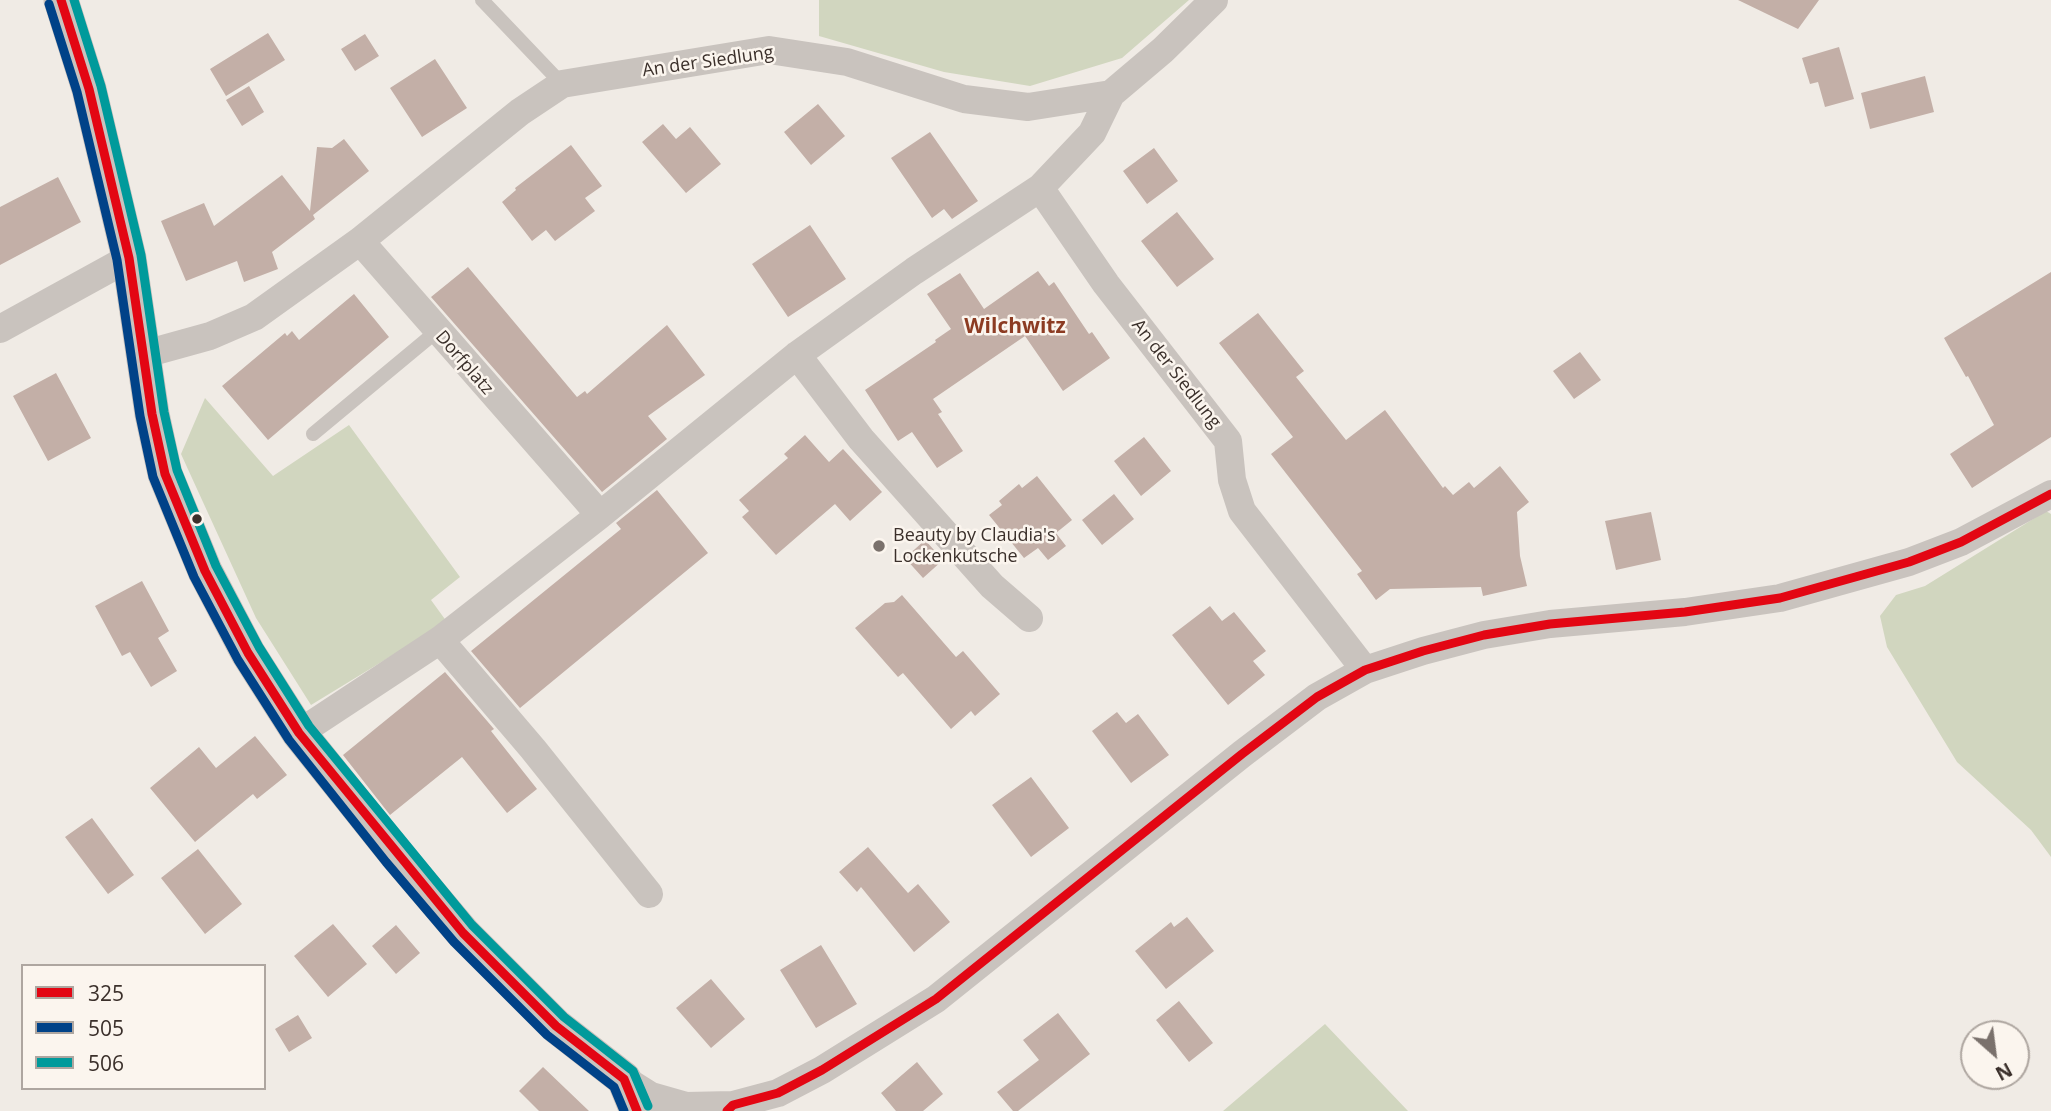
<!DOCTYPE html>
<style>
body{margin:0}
#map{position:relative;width:2051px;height:1111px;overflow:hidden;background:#f0ebe5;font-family:"Open Sans",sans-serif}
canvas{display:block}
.legend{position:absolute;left:21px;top:964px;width:245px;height:126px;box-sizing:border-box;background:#fbf5ee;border:2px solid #aea6a0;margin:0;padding:9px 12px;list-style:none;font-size:21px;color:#3b302b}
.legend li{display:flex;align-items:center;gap:14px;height:35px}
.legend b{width:35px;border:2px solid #aea6a0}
.north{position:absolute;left:1960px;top:1020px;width:70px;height:70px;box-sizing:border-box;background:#fbf5ee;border:2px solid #aea6a0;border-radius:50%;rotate:152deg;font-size:19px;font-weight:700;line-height:28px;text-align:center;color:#3b302b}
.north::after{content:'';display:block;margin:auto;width:24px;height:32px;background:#7a716c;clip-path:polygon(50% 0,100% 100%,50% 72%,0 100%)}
</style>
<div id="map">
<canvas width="2051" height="1111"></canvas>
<ul class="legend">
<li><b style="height:9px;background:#e30613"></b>325</li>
<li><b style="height:9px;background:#004288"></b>505</li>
<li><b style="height:9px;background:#009a9b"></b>506</li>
</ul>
<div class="north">N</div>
</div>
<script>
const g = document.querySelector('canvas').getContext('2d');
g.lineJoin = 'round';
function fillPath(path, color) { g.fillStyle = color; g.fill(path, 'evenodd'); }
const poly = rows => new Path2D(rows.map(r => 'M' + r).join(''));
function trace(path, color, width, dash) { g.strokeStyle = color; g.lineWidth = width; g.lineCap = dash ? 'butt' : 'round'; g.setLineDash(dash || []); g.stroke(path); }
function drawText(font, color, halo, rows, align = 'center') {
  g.font = font + ' "Open Sans",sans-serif'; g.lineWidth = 5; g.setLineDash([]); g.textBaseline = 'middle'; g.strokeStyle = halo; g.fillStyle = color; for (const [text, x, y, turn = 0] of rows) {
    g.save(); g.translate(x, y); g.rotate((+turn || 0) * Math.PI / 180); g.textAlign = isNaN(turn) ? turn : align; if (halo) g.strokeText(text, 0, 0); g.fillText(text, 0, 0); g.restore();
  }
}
const green = poly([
 [819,0,1189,0,1122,58,1030,86,944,72,819,36],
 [205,398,273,476,349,425,460,577,431,600,447,622,311,705,256,618,181,454],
 [2046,511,2051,514,2051,857,2031,830,1957,762,1887,647,1880,616,1896,595,1925,586],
 [1325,1024,1408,1111,1223,1111]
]);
const building = poly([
 [1738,0,1819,0,1798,29],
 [268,33,285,60,226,96,210,69],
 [365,34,379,56,355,71,341,49],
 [1839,47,1854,99,1825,107,1818,82,1810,84,1802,58],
 [435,59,467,108,422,137,390,88],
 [1925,76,1934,112,1870,129,1861,93],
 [249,86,264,112,242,126,226,100],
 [818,104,845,136,811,165,784,132],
 [663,124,676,139,690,127,721,164,686,193,642,142],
 [930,132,978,201,952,219,944,209,932,218,891,158],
 [344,139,369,171,313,215,315,219,272,252,278,269,244,282,237,261,186,281,161,221,204,203,214,226,282,175,310,211,317,147,332,148],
 [571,145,602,186,585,198,595,211,555,241,546,230,532,241,502,202,516,190,515,188],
 [1154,148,1178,181,1147,204,1123,171],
 [58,177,81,222,0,265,0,207],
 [1177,212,1214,259,1177,287,1141,241],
 [810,225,846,279,788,317,752,264],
 [468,267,577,397,585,391,587,394,667,325,705,375,648,416,667,439,602,492,431,297],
 [1038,271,1049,286,1054,282,1089,334,1092,332,1110,358,1063,391,1025,336,933,399,942,412,938,414,963,451,937,468,912,432,898,441,865,390,936,342,935,340,951,329,927,294,960,273,984,309],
 [2051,272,2051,437,1972,488,1950,454,1994,425,1968,376,1966,377,1944,338],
 [354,294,389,337,268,440,222,386,285,333,287,336,292,331,299,340],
 [1258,313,1304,371,1296,377,1346,440,1385,410,1443,488,1445,486,1453,495,1469,482,1474,488,1500,466,1529,502,1517,512,1520,556,1527,586,1483,596,1481,587,1390,589,1376,600,1357,574,1362,571,1271,454,1293,437,1219,343],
 [1580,352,1601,380,1574,399,1553,371],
 [56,373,91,438,48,461,13,396],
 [805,435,829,462,843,449,882,492,850,521,835,504,776,555,742,517,749,511,739,500,788,458,784,454],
 [1144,437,1171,471,1141,496,1114,461],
 [1037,476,1072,520,1056,533,1066,546,1048,560,1038,548,1024,558,989,515,1002,505,999,501,1019,484,1022,488],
 [657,490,708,553,520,708,471,651,621,529,616,523],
 [1114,494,1134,519,1102,545,1082,520],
 [1651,512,1661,560,1616,570,1605,521],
 [925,540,943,560,923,578,905,558],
 [142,581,169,631,158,638,177,671,151,687,130,652,122,656,95,606],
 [902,595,956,657,963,651,1000,694,975,716,971,711,951,729,903,673,898,677,855,628,885,603,894,602],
 [1210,606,1222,621,1234,612,1266,651,1253,661,1265,675,1228,705,1172,635],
 [445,672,494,729,491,731,537,789,507,813,462,757,390,815,343,755],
 [1117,712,1126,723,1138,714,1169,755,1131,783,1092,731],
 [255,736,287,775,257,799,253,794,195,842,150,788,199,747,216,768],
 [1031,777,1069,828,1031,857,992,805],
 [92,818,134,875,108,894,65,837],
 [868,847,908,893,918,884,950,922,914,952,861,887,857,892,839,872],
 [198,849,242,904,205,934,161,878],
 [1187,917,1214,951,1166,989,1135,951,1171,922,1174,927],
 [333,924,367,964,328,997,294,956],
 [396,925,420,953,396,974,372,946],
 [821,945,857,1004,816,1028,780,970],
 [711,979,745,1019,711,1048,676,1008],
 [1179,1001,1213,1043,1189,1062,1156,1020],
 [1058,1013,1090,1054,1018,1111,1013,1111,997,1092,1039,1060,1023,1040],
 [298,1015,312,1038,289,1052,275,1029],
 [917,1062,943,1094,923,1111,896,1111,881,1093],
 [543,1067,589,1111,539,1111,519,1091]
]);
const service = poly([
 [482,0,562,84],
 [313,434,437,331]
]);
const minor = poly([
 [1040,188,1106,284,1228,441,1232,480,1242,511,1365,670],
 [0,329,129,258],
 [145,354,210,336,254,317,360,241,520,112,562,84,769,50,847,62,964,99,1028,107,1111,94],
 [797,355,861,439,992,586,1029,618],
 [600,515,797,355,914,271,1040,188,1092,133,1111,94,1163,50,1214,0],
 [440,640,533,749,649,894],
 [299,733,440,640,600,515,360,241],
 [624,1079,651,1096,686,1106,733,1105],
 [727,1111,733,1105,778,1093,822,1070,936,999,1242,754,1317,697,1365,670,1423,651,1484,635,1550,624,1685,612,1780,598,1909,562,1961,542,2051,494]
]);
const tertiary = poly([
 [61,0,89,89,129,258,152,414,165,474,205,571,248,653,299,733,396,854,463,933,556,1026,624,1079,637,1111]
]);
const bus1 = poly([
 [61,0,89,89,129,258,152,414,165,474,205,571,248,653,299,733,463,933,556,1026,624,1079,637,1111],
 [727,1111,733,1105,778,1093,822,1070,936,999,1242,754,1317,697,1365,670,1423,651,1484,635,1550,624,1685,612,1780,598,1909,562,1961,542,2051,494]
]);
const bus2 = poly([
 [49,4,77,92,117,260,140,416,153,477,194,577,238,660,289,740,386,862,454,942,547,1035,614,1087,624,1111]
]);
const bus3 = poly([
 [74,0,101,86,141,255,164,412,177,470,216,566,259,647,309,726,472,925,564,1017,633,1071,648,1106]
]);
const markers = [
 [197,519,6,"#3b302b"],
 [879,546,7,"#7a716c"]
];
const streetNames = [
 ["An der Siedlung",708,62,-8],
 ["Dorfplatz",464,363,49],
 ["An der Siedlung",1176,374,52]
];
const poiNames = [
 ["Beauty by Claudia's",893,536],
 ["Lockenkutsche",893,557]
];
const quarterNames = [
 ["Wilchwitz",1015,327]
];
fillPath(green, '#d1d6bf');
fillPath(building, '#c3afa7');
trace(service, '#c9c3be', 14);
trace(minor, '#c9c3be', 28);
trace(tertiary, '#c9c3be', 35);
trace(bus1, '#e30613', 9);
trace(bus2, '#004288', 9);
trace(bus3, '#009a9b', 9);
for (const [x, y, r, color] of markers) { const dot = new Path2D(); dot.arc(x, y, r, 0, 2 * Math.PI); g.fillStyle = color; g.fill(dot); trace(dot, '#fbf5ee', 2.5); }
drawText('18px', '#3b302b', '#fbf5ee', streetNames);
drawText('18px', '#3b302b', '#fbf5ee', poiNames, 'left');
drawText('bold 21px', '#8c3b22', '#fbf5ee', quarterNames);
</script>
